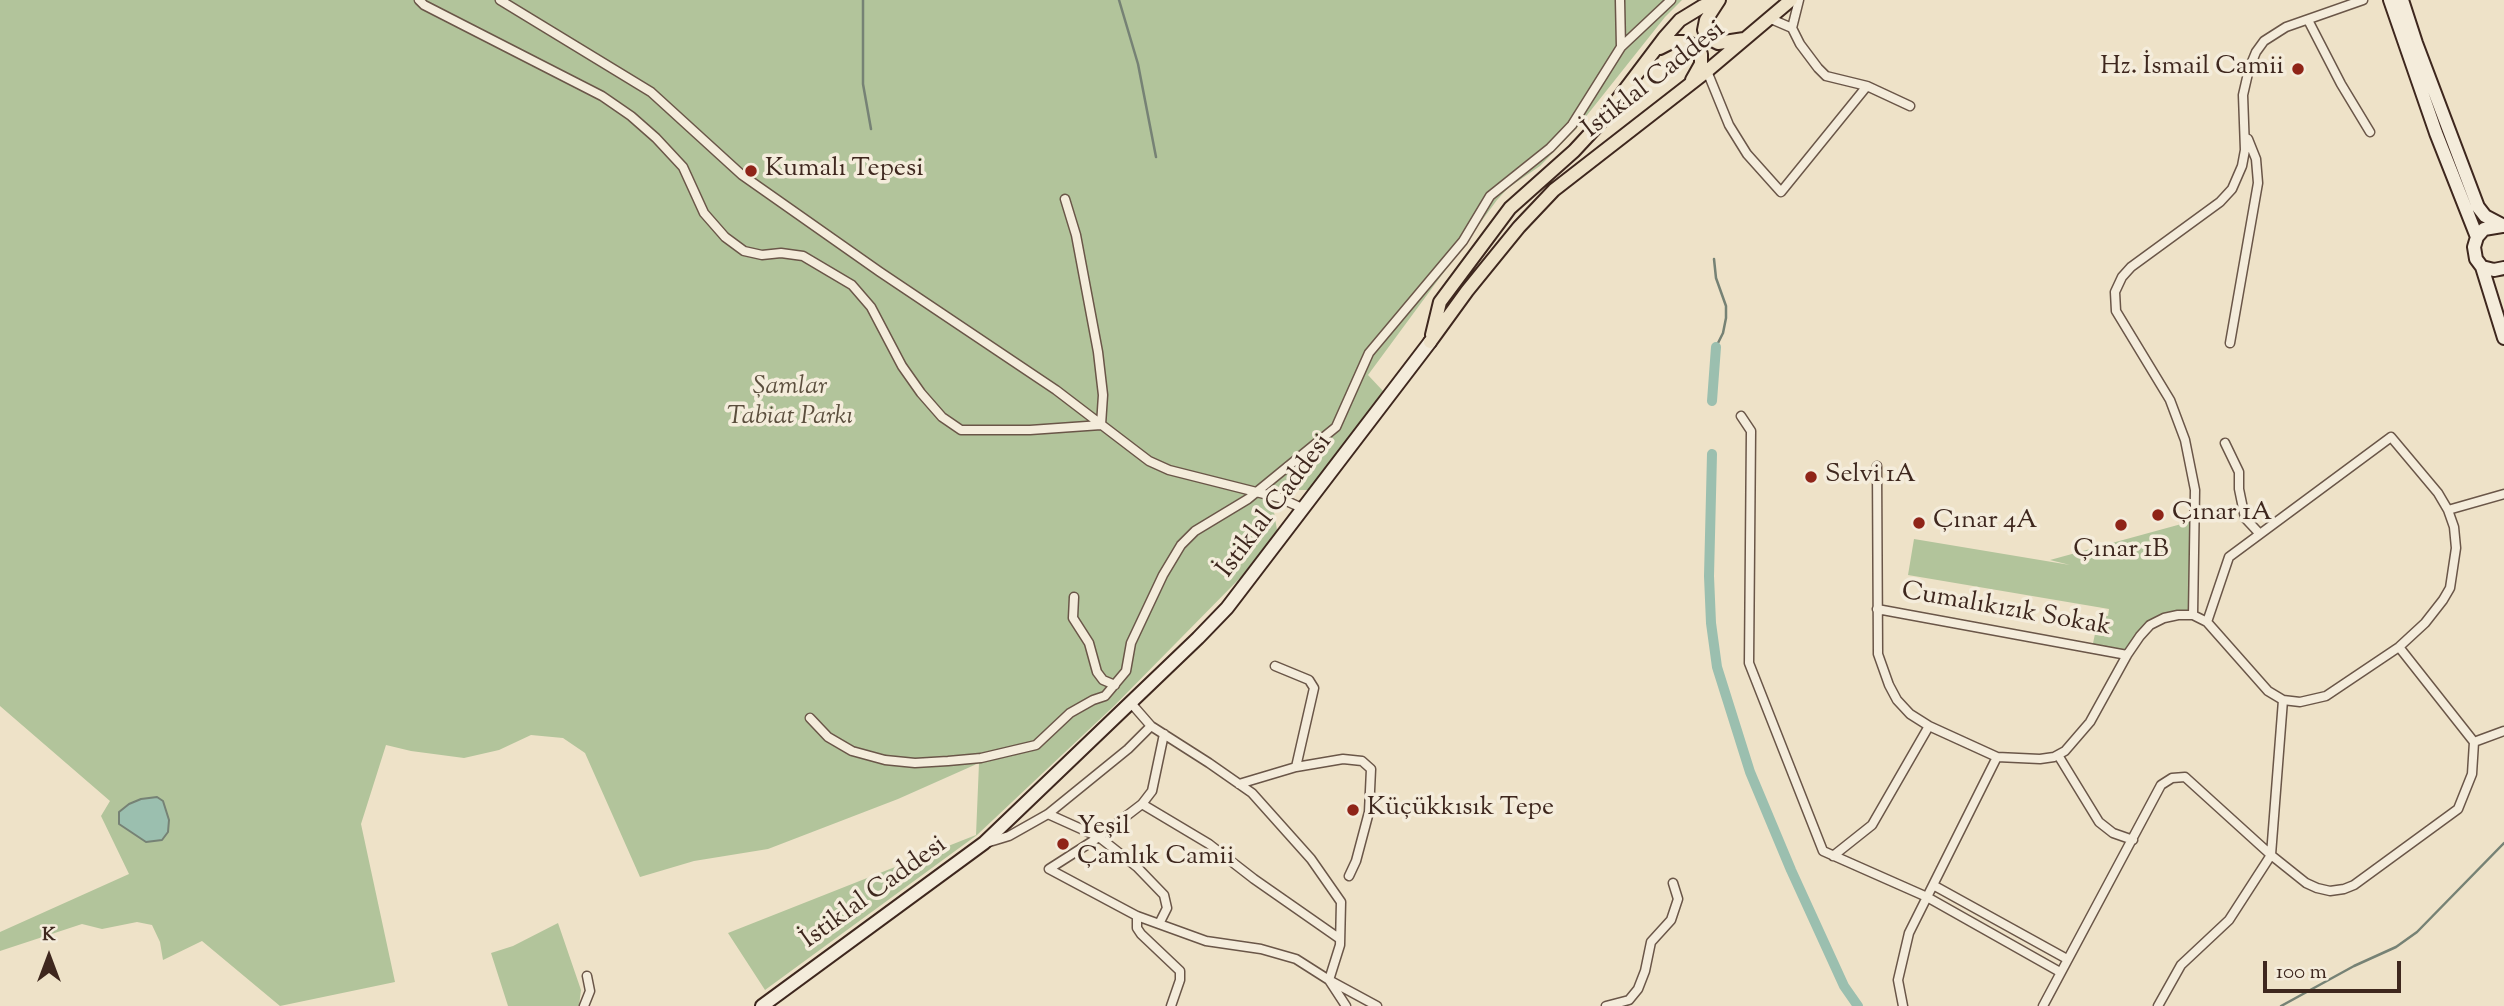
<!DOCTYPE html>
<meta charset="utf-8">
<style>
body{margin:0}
#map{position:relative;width:2504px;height:1006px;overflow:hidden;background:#eee2c8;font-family:"Sorts Mill Goudy",serif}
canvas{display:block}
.north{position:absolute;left:14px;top:922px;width:70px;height:70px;-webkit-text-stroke:5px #f4ecdb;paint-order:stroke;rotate:0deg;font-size:19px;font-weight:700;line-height:28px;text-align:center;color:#3e271e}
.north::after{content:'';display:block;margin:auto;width:24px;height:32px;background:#3e271e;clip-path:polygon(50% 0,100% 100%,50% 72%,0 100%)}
.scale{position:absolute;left:2263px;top:961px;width:138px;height:32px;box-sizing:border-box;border:4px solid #3e271e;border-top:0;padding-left:9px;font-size:21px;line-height:24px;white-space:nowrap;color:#3e271e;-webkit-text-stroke:5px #f4ecdb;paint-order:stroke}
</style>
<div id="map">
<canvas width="2504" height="1006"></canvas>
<div class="north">K</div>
<div class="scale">100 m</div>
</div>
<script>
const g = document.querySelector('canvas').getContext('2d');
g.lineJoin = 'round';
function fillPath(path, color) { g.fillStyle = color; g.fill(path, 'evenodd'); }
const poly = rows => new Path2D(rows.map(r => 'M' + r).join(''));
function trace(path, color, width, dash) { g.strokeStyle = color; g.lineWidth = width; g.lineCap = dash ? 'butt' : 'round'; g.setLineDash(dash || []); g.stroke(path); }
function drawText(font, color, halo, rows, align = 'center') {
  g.font = font + ' "Sorts Mill Goudy",serif'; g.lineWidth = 7; g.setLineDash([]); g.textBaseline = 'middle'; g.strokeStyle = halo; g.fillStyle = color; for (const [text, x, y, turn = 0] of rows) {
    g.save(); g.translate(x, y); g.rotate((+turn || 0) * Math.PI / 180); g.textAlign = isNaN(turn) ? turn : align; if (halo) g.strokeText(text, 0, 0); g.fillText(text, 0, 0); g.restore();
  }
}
const green = poly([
 [0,0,1682,0,1665,17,1576,129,1540,166,1508,188,1497,200,1368,375,1383,391,1308,490,1287,490,1273,506,1277,530,1241,577,1115,705,977,835,765,990,728,933,976,835,979,763,898,799,768,849,694,861,640,877,585,753,563,738,531,735,499,750,464,758,411,751,386,745,361,824,395,982,280,1006,202,941,163,960,160,942,152,925,137,922,102,929,82,924,0,951,0,932,129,874,101,816,110,801,0,706],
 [2196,520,2193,615,2150,625,2126,655,2092,648,2099,615,2108,616,2109,609,1908,575,1914,539,2070,565,2050,560],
 [558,923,581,990,579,1006,508,1006,491,953,513,946]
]);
const water = poly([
 [157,797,163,801,169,820,168,832,162,840,146,842,119,824,119,812,129,804,141,799,157,797]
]);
const stream = poly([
 [863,0,863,84,871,129],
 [1119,0,1138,64,1156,157],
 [1714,259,1716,278,1726,306,1726,318,1723,333,1716,347],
 [2281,1006,2354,966,2396,947,2417,932,2504,843]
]);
const canal = poly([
 [1712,401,1716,347],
 [1712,454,1709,576,1711,623,1717,667,1750,772,1791,870,1844,986,1858,1006]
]);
const minor = poly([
 [419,0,424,5,602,96,631,116,656,138,683,167,704,213,725,237,744,251,762,255,781,253,803,256,852,285,871,307,902,366,921,393,942,417,961,430,1030,430,1101,425,1103,395,1098,352,1076,235,1065,199],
 [500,0,651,92,742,175,880,272,1056,390,1149,461,1169,470,1280,498,1304,509],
 [1771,19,1792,28,1799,0],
 [2308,20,2341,84,2370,132],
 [1621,47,1671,0],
 [1707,71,1729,125,1747,154,1781,192,1867,86,1826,76,1818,68,1800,44,1792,28],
 [1867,86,1910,106],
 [2230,343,2258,183,2256,159,2248,139],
 [1741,416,1751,431,1749,663,1823,851,1927,897,2060,972],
 [2225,443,2239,472,2239,489,2245,518,2259,533],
 [1877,466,1878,654,1889,685,1897,700,1910,714,1929,726,1997,757,2040,759,2054,757,2065,751,2090,722,2127,655,2140,636,2150,625,2164,618,2178,615,2193,615,2207,622,2268,691,2283,700,2300,702,2326,696,2399,647,2425,623,2443,600,2450,588,2456,548,2454,527,2448,510,2438,493,2391,437,2229,557,2207,622],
 [2448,510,2504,494],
 [1074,597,1073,618,1089,643,1097,672,1103,680,1115,685],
 [1877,609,2127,655],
 [2193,615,2195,490,2185,440,2170,400,2116,311,2115,292,2122,277,2131,267,2220,202,2232,189,2242,166,2245,150,2243,95,2249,69,2256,52,2264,41,2286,27,2363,0],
 [1130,702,1151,726,1209,763,1252,793,1311,859,1341,902,1340,945,1329,980,1346,1006],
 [810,718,828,737,852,751,885,760,915,763,948,761,981,758,1036,745,1070,713,1093,700,1105,696,1126,671,1131,643,1163,575,1181,545,1195,531,1248,499,1336,427,1369,353,1463,241,1490,196,1550,148,1572,125,1621,47,1620,0],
 [1164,734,1152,791,1142,804,1099,837,1049,869,1137,916,1206,941,1261,949,1296,959,1329,980,1377,1006],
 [2474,742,2504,731],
 [2058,755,2099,822,2113,833,2133,840],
 [1296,767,1343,759,1362,761,1371,769,1369,812,1356,861,1349,876],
 [1239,784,1296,767,1314,688,1309,680,1275,666],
 [1142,804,1209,844,1254,879,1340,939],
 [1048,814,1099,837,1137,867,1164,895,1167,908,1159,924],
 [986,843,1009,836,1048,814,1128,749,1151,726],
 [1833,856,1872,825,1929,726],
 [1933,885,2067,959],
 [1137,916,1137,928,1141,934,1180,971,1180,980,1171,1006],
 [584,1006,590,991,587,976],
 [1606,1006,1629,1000,1638,989,1645,971,1651,942,1671,920,1678,899,1673,883],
 [1903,1006,1898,980,1909,933,1997,757],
 [2043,1006,2161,785,2172,778,2185,777,2271,855,2306,883,2317,888,2330,891,2344,889,2354,885,2458,809,2472,774,2474,742,2399,647],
 [2158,1006,2181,965,2229,920,2271,855,2283,700]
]);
const secondary = poly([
 [2390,0,2436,133,2477,237],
 [2402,0,2416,43,2478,207,2485,216,2504,226],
 [2502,226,2484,229,2477,237,2474,247,2476,259,2482,267,2504,338],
 [2482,267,2494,270,2504,268],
 [762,1006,984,843,1198,638,1227,608,1430,342]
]);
const primary = poly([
 [1719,0,1706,20,1704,30,1708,38,1718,43,1744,39],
 [1660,48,1672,42,1687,42,1696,47,1701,54,1701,64,1692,80],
 [1432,335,1440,302,1510,208,1574,151,1599,124,1664,38,1680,20,1703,6,1718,0],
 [1430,342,1467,291,1519,227,1554,190,1707,71,1791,0]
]);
const markers = [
 [2298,69,7,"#8f2418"],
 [751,171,7,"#8f2418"],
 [1811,477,7,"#8f2418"],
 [2158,515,7,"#8f2418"],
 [1919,523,7,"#8f2418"],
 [2121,525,7,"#8f2418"],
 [1353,810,7,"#8f2418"],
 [1063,844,7,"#8f2418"]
];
const poiNames = [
 ["Hz. İsmail Camii",2284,69,"right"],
 ["Kumalı Tepesi",765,171],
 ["Selvi 1A",1825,477],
 ["Çınar 1A",2172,515],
 ["Çınar 4A",1933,523],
 ["Çınar 1B",2121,552,"center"],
 ["Küçükkısık Tepe",1367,810],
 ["Yeşil",1077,829],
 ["Çamlık Camii",1077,859]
];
const streetNames = [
 ["İstiklal Caddesi",1655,81,-38],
 ["İstiklal Caddesi",1276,507,-53],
 ["Cumalıkızık Sokak",2006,611,10],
 ["İstiklal Caddesi",875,894,-36]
];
const parkNames = [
 ["Şamlar",790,389],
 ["Tabiat Parkı",790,419]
];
fillPath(green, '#b2c49b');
fillPath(water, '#9bbfaf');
trace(water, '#768275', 2);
trace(stream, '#768275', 2.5);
trace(canal, '#9bbfaf', 10);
trace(minor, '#6a5648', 11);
trace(secondary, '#3e271e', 16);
trace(primary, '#3e271e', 16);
trace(minor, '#f4ecdb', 8);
trace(secondary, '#f4ecdb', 12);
trace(primary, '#eee2c8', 12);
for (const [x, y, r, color] of markers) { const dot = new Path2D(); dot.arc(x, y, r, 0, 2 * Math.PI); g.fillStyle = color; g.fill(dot); trace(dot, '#f4ecdb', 2.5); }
drawText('26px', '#3e271e', '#f4ecdb', poiNames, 'left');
drawText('26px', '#3e271e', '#f4ecdb', streetNames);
drawText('italic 26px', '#5b4e3d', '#f4ecdb', parkNames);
</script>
